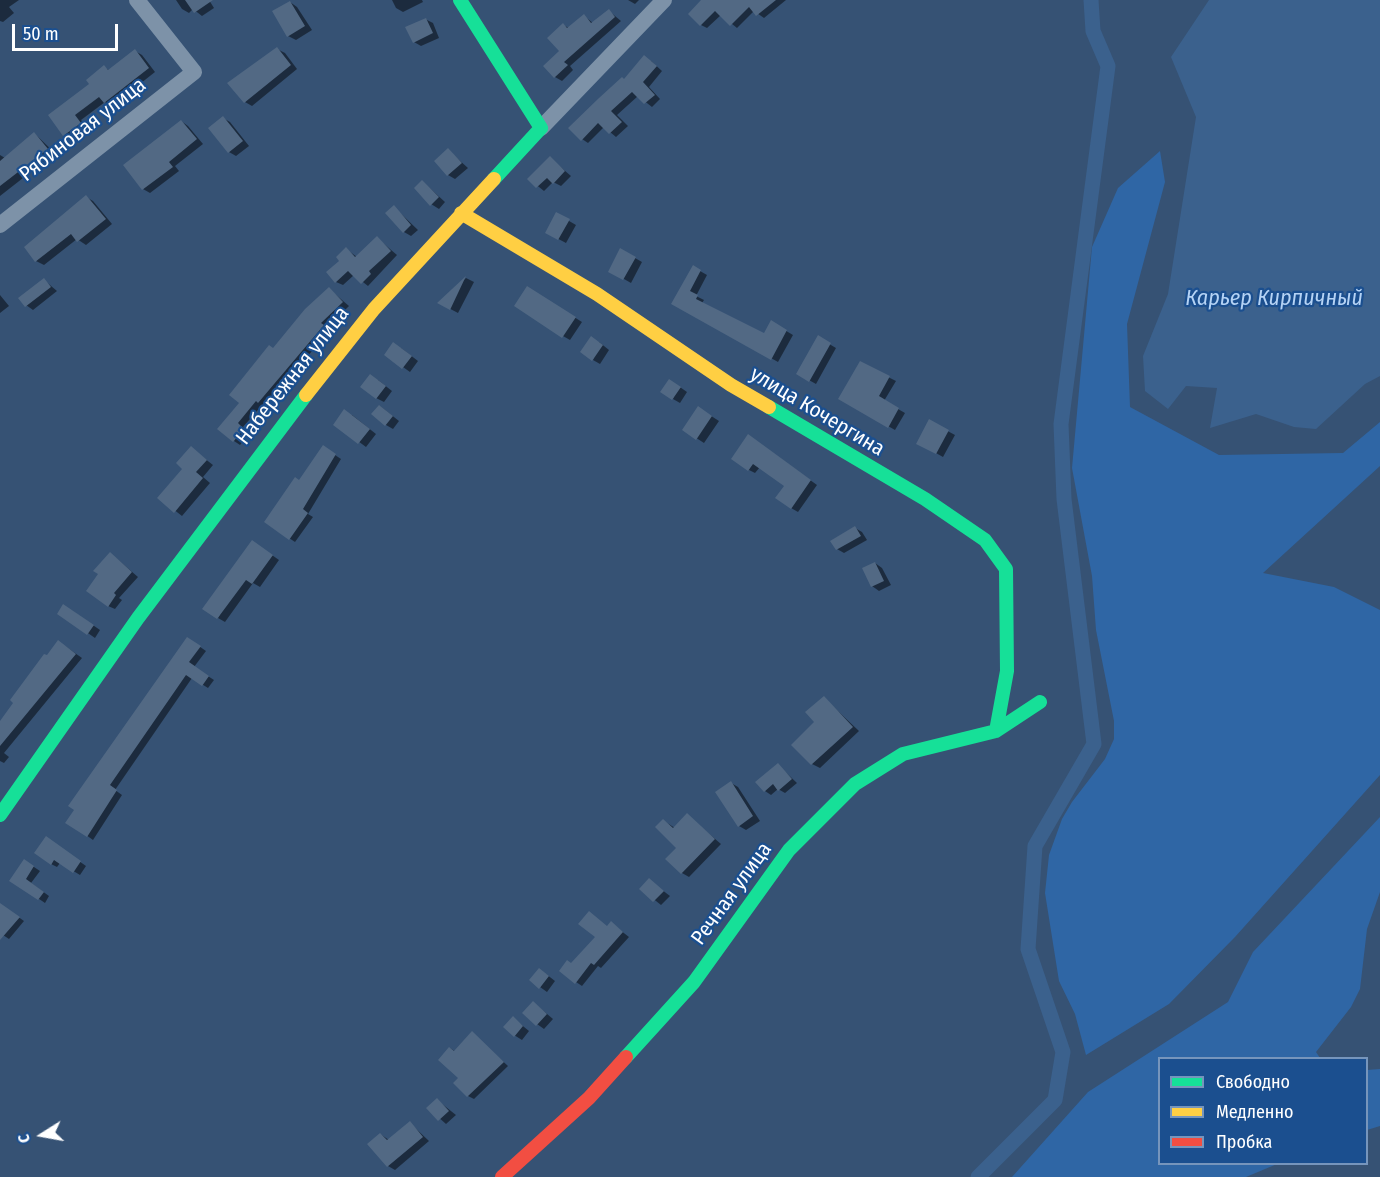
<!DOCTYPE html>
<meta charset="utf-8">
<style>
body{margin:0}
#map{position:relative;width:1380px;height:1177px;overflow:hidden;background:#365274;font-family:"Fira Sans Condensed",sans-serif}
canvas{display:block}
.legend{position:absolute;left:1158px;top:1057px;width:210px;height:108px;box-sizing:border-box;background:#1b4f8f;border:2px solid #7695bc;margin:0;padding:8px 10px;list-style:none;font-size:18px;color:#fff}
.legend li{display:flex;align-items:center;gap:12px;height:30px}
.legend b{width:30px;border:2px solid #7695bc}
.north{position:absolute;left:12px;top:1105px;width:60px;height:60px;-webkit-text-stroke:4px #1b4f8f;paint-order:stroke;rotate:259deg;font-size:16px;font-weight:700;line-height:24px;text-align:center;color:#fff}
.north::after{content:'';display:block;margin:auto;width:21px;height:27px;background:#fff;clip-path:polygon(50% 0,100% 100%,50% 72%,0 100%)}
.scale{position:absolute;left:12px;top:24px;width:106px;height:27px;box-sizing:border-box;border:3px solid #fff;border-top:0;padding-left:8px;font-size:18px;line-height:21px;white-space:nowrap;color:#fff;-webkit-text-stroke:4px #1b4f8f;paint-order:stroke}
</style>
<div id="map">
<canvas width="1380" height="1177"></canvas>
<ul class="legend">
<li><b style="height:8px;background:#16e098"></b>Свободно</li>
<li><b style="height:8px;background:#ffcf43"></b>Медленно</li>
<li><b style="height:8px;background:#f24e42"></b>Пробка</li>
</ul>
<div class="north">С</div>
<div class="scale">50 m</div>
</div>
<script>
const g = document.querySelector('canvas').getContext('2d');
g.lineJoin = 'round';
function fillPath(path, color) { g.fillStyle = color; g.fill(path, 'evenodd'); }
const poly = rows => new Path2D(rows.map(r => 'M' + r).join(''));
function trace(path, color, width, dash) { g.strokeStyle = color; g.lineWidth = width; g.lineCap = dash ? 'butt' : 'round'; g.setLineDash(dash || []); g.stroke(path); }
function drawText(font, color, halo, rows, align = 'center') {
  g.font = font + ' "Fira Sans Condensed",sans-serif'; g.lineWidth = 4.5; g.setLineDash([]); g.textBaseline = 'middle'; g.strokeStyle = halo; g.fillStyle = color; for (const [text, x, y, turn = 0] of rows) {
    g.save(); g.translate(x, y); g.rotate((+turn || 0) * Math.PI / 180); g.textAlign = isNaN(turn) ? turn : align; if (halo) g.strokeText(text, 0, 0); g.fillText(text, 0, 0); g.restore();
  }
}
const green = poly([
 [1160,151,1165,182,1127,324,1130,407,1219,455,1343,453,1380,422,1380,466,1263,573,1334,587,1380,610,1380,775,1235,937,1169,1004,1086,1055,1075,1014,1059,981,1045,893,1049,855,1062,819,1072,802,1105,759,1114,739,1114,721,1096,630,1092,576,1072,468,1092,247,1118,188],
 [1380,817,1380,892,1367,929,1360,989,1351,1007,1316,1052,1320,1058,1160,1058,1160,1164,1277,1164,1246,1177,1012,1177,1088,1092,1228,1002,1253,952],
 [1380,1069,1380,1126,1367,1130,1367,1070]
]);
const water = poly([
 [1209,0,1380,0,1380,376,1365,384,1316,429,1294,427,1256,414,1210,428,1217,388,1186,386,1168,409,1145,391,1143,356,1168,294,1196,117,1171,57]
]);
const shadow = poly([
 [0,0,19,0,9,7,14,13,3,22,0,21],
 [176,0,209,0,214,8,202,16,193,9,189,13,182,9],
 [392,0,422,0,423,2,403,12,396,8],
 [628,0,639,0,635,4],
 [707,0,786,0,764,18,754,11,737,28,721,15,707,28,701,25],
 [290,2,297,7,312,30,296,40,288,36],
 [609,11,621,21,570,66,573,70,562,81,555,77,546,66,561,51,563,25,569,28,584,16,593,23],
 [425,19,433,23,439,38,421,46,414,42],
 [277,49,285,53,297,69,252,106,245,102],
 [135,51,142,55,155,72,112,106,105,102,81,120,87,127,72,139,64,134,91,84,104,67,110,71],
 [651,61,662,71,649,87,660,99,652,107,638,96,617,115,628,126,616,137,604,127,588,143,582,139,624,80],
 [223,118,230,122,249,146,236,156,229,152],
 [181,121,188,126,203,144,175,166,179,171,150,193,143,189],
 [35,134,55,153,0,196,0,155,5,158],
 [448,150,468,168,455,179,448,175],
 [550,158,571,176,561,186,553,182,544,191,529,179],
 [423,182,445,202,439,209,431,204],
 [86,197,93,201,112,224,86,245,77,239,44,265,36,261],
 [394,207,418,230,411,236,404,232],
 [557,214,576,225,566,243,547,233],
 [377,238,397,255,368,286,354,275,343,285,336,282,346,249,357,257],
 [621,250,642,262,631,283,610,271],
 [693,267,707,275,696,296,704,300,702,303,764,335,771,322,793,335,778,362,673,303],
 [466,278,474,282,458,313,439,303],
 [44,280,57,291,33,310,26,305],
 [329,289,349,306,327,328,330,330,266,405,263,404,243,427,250,433,240,445,234,441,241,403,274,349],
 [534,292,582,322,570,340,563,336],
 [0,295,9,306,0,313],
 [819,338,836,348,816,384,798,374],
 [599,342,609,350,600,364,593,360],
 [401,348,418,361,410,372,386,355],
 [860,363,896,381,884,401,905,413,895,430,840,399],
 [378,380,392,391,384,402,376,398],
 [677,385,687,392,680,403,673,399],
 [380,406,399,421,393,429,386,425],
 [705,412,719,421,704,443,684,430],
 [352,415,376,434,366,447,335,424],
 [929,421,955,435,943,457,918,443],
 [755,440,817,485,798,512,791,508,787,485,760,467,755,473,749,470],
 [191,448,213,465,203,477,210,483,182,516,159,498,184,469],
 [329,451,341,459,308,514,313,517,295,542,289,538,300,482],
 [855,528,862,532,867,540,844,553,837,549],
 [259,546,279,560,260,587,253,583,225,622,218,618],
 [116,558,138,577,119,598,122,600,115,609,108,606],
 [875,563,882,568,891,585,879,591,872,586],
 [71,610,100,630,95,638,59,613],
 [193,642,206,651,194,667,214,680,208,688,192,678,115,790,122,795,93,840,68,822],
 [65,646,82,658,4,753,9,757,4,763,0,761,0,724,47,657],
 [824,698,859,731,820,768,812,764,816,722],
 [778,765,797,783,785,793,778,789,771,795,765,791],
 [731,783,738,787,760,821,746,830,739,826],
 [687,815,721,844,689,877,682,873,678,848,664,821,675,828],
 [52,842,86,866,80,875,60,863,57,867,51,864],
 [31,865,40,871,31,883,49,896,45,903,11,880],
 [649,880,670,896,661,905,641,889],
 [0,904,24,921,9,939,0,933],
 [611,923,629,937,601,968,598,966,582,986,576,982,572,964],
 [546,974,555,981,547,992,540,987],
 [534,1003,553,1019,544,1029,537,1024],
 [513,1018,529,1031,522,1040,514,1035],
 [472,1033,508,1066,474,1099,468,1096,450,1048,456,1052],
 [437,1100,456,1115,446,1124,428,1108],
 [410,1123,429,1141,395,1170,388,1166,380,1134,389,1140]
]);
const canal = poly([
 [978,1177,1055,1100,1063,1052,1028,949,1035,846,1094,744,1064,499,1061,424,1108,66,1093,31,1091,0]
]);
const building = poly([
 [185,0,213,0,194,13],
 [701,0,776,0,756,16,749,7,730,26,715,11,700,26,688,14],
 [290,1,305,26,287,37,272,11],
 [609,9,615,17,564,62,568,65,554,78,543,66,559,51,547,38,563,23,567,28,584,14,591,23],
 [426,18,433,33,413,43,405,27],
 [277,47,291,65,244,103,227,83],
 [135,49,149,68,104,103,99,97,75,115,81,123,63,136,48,115,89,84,86,80,104,65,108,70],
 [644,55,657,66,643,82,655,95,644,104,632,92,611,111,622,122,609,134,598,123,581,141,568,128,599,98,622,77,624,79],
 [223,116,243,141,228,153,208,128],
 [181,120,197,139,169,162,173,167,142,190,123,165],
 [34,132,48,149,0,186,0,161],
 [448,148,462,163,447,176,434,161],
 [550,156,565,171,553,184,547,178,536,188,527,179],
 [422,180,439,197,430,206,414,188],
 [86,195,106,219,77,242,71,234,35,262,24,247],
 [394,205,411,225,403,233,385,213],
 [556,212,570,219,558,240,545,233],
 [377,236,391,251,369,271,371,274,361,284,348,271,335,283,326,272,339,261,336,257,346,247,355,257],
 [620,248,636,257,623,280,608,272],
 [693,265,701,270,690,291,698,295,696,299,764,333,771,320,787,330,771,360,671,304],
 [466,276,450,310,437,303],
 [44,278,51,287,25,307,18,298],
 [527,286,576,317,562,338,514,306],
 [329,287,343,302,321,323,324,325,258,403,256,401,238,423,244,429,233,442,217,429,239,403,229,395,269,345,273,348,305,309],
 [818,335,831,343,809,382,796,374],
 [591,336,603,345,592,361,580,352],
 [393,342,412,356,402,369,384,355],
 [860,361,890,376,879,396,899,408,888,428,838,399],
 [370,374,386,386,376,399,360,387],
 [669,379,681,387,672,400,660,392],
 [379,405,393,416,385,426,371,414],
 [698,406,712,416,696,440,682,430],
 [344,409,370,429,358,444,333,425],
 [929,419,949,430,936,454,916,444],
 [748,434,811,480,791,509,775,498,784,486,753,464,748,471,731,459],
 [323,445,336,454,303,509,308,513,289,540,264,522,295,477,299,480],
 [191,446,207,460,196,472,203,478,174,513,157,498,182,469,176,463],
 [855,526,861,536,836,550,830,541],
 [252,540,273,555,252,584,246,580,217,619,202,609],
 [110,552,132,572,114,593,116,595,108,607,86,591,98,574,93,571],
 [875,562,884,581,871,587,862,568],
 [63,604,94,625,87,635,57,614],
 [187,637,201,646,189,662,209,676,202,686,186,675,110,785,117,790,87,837,65,823,74,810,68,806],
 [58,640,76,654,0,746,0,721,13,703,10,700,44,654,47,655],
 [824,696,853,727,811,765,791,745,814,722,805,712],
 [778,763,792,779,778,791,773,784,764,792,755,782],
 [731,781,753,816,738,827,715,792],
 [687,813,715,839,681,874,665,859,676,848,655,827,663,819,673,828],
 [46,836,81,861,73,873,54,860,51,865,34,853],
 [24,859,34,866,26,879,44,892,38,900,9,881],
 [649,878,664,891,653,902,639,889],
 [0,903,20,917,0,940],
 [589,911,607,926,611,921,623,932,594,965,591,963,575,984,559,971,567,960,571,963,595,937,578,924],
 [539,968,549,976,539,989,529,980],
 [533,1001,547,1014,536,1026,522,1013],
 [513,1016,523,1026,514,1037,503,1027],
 [472,1031,504,1062,467,1097,453,1083,458,1078,438,1060,449,1047,454,1051],
 [437,1098,449,1111,438,1121,426,1108],
 [410,1121,423,1137,387,1167,367,1144,380,1133,387,1140]
]);
const street = poly([
 [541,128,664,0],
 [0,225,194,72,137,0]
]);
const fast = poly([
 [460,0,541,128,494,179],
 [769,407,925,499,985,540,1006,569,1007,671,996,731],
 [0,815,138,618,306,395],
 [626,1057,694,982,789,850,855,784,903,754,996,731,1040,702]
]);
const slow = poly([
 [461,213,597,294,731,385,769,407],
 [306,395,374,309,494,179]
]);
const jam = poly([
 [502,1177,589,1098,626,1057]
]);
const streetNames = [
 ["Рябиновая улица",83,130,-38],
 ["Набережная улица",293,376,-52],
 ["улица Кочергина",817,412,31],
 ["Речная улица",732,894,-54]
];
const waterNames = [
 ["Карьер Кирпичный",1274,299]
];
fillPath(green, '#2f66a5');
fillPath(water, '#3b618d');
fillPath(shadow, '#0007');
trace(canal, '#3b618d', 15);
fillPath(building, '#526984');
trace(street, '#7d92a8', 16);
trace(fast, '#16e098', 14);
trace(slow, '#ffcf43', 14);
trace(jam, '#f24e42', 14);
drawText('21px', '#fff', '#1b4f8f', streetNames);
drawText('italic 22px', '#b5d3f5', '#1b4f8f', waterNames);
</script>
